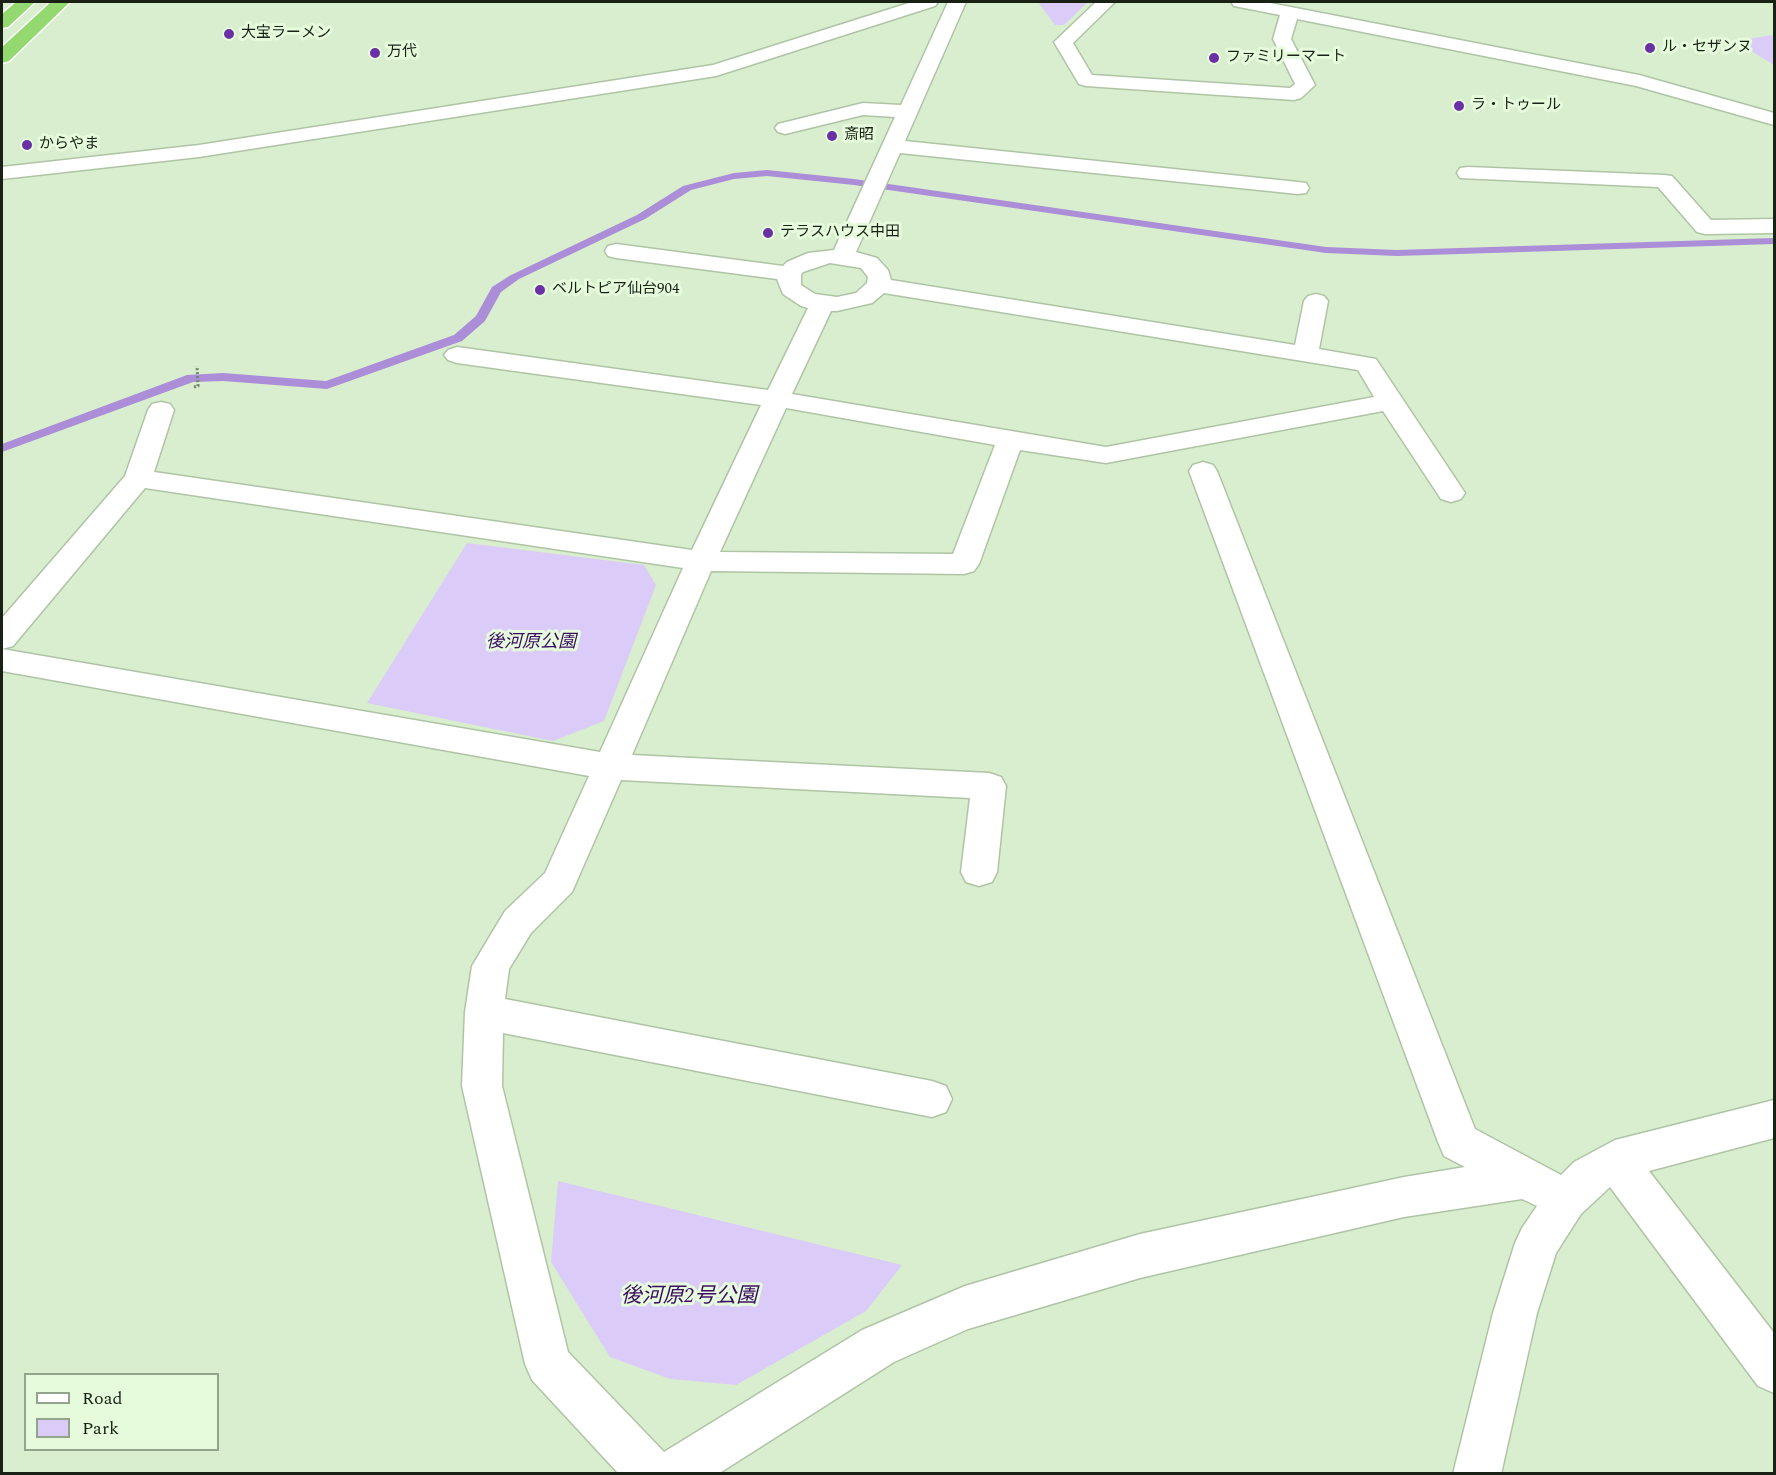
<!DOCTYPE html>
<meta charset="utf-8">
<style>
body{margin:0}
#map{position:relative;width:1776px;height:1475px;overflow:hidden;background:#d8eece;font-family:Spectral,serif}
canvas{display:block}
.frame{position:absolute;inset:0;border:3px solid #192115;pointer-events:none}
.legend{position:absolute;left:24px;top:1373px;width:195px;height:78px;box-sizing:border-box;background:#e5fbdb;border:2px solid #93a48c;margin:0;padding:8px 10px;list-style:none;font-size:18px;color:#192115}
.legend li{display:flex;align-items:center;gap:12px;height:30px}
.legend b{width:30px;border:2px solid #93a48c}
</style>
<div id="map">
<canvas width="1776" height="1475"></canvas>
<div class="frame"></div>
<ul class="legend">
<li><b style="height:8px;background:#fff"></b>Road</li>
<li><b style="height:16px;background:#dbcbf8"></b>Park</li>
</ul>
</div>
<script>
const g = document.querySelector('canvas').getContext('2d');
g.lineJoin = 'round';
function fillPath(path, color) { g.fillStyle = color; g.fill(path, 'evenodd'); }
const poly = rows => new Path2D(rows.map(r => 'M' + r).join(''));
function trace(path, color, width, dash) { g.strokeStyle = color; g.lineWidth = width; g.lineCap = dash ? 'butt' : 'round'; g.setLineDash(dash || []); g.stroke(path); }
function drawText(font, color, halo, rows, align = 'center') {
  g.font = font + ' Spectral,"Noto Sans JP",serif'; g.lineWidth = 6; g.setLineDash([]); g.textBaseline = 'middle'; g.strokeStyle = halo; g.fillStyle = color; for (const [text, x, y, turn = 0] of rows) {
    g.save(); g.translate(x, y); g.rotate((+turn || 0) * Math.PI / 180); g.textAlign = isNaN(turn) ? turn : align; if (halo) g.strokeText(text, 0, 0); g.fillText(text, 0, 0); g.restore();
  }
}
const green = poly([
 [1038,2,1088,2,1064,25,1055,25],
 [1774,35,1774,65,1740,44,1740,40],
 [467,543,644,565,656,585,604,721,553,741,367,703],
 [558,1181,902,1265,866,1311,736,1385,670,1379,610,1357,551,1262]
]);
const stream = poly([
 [767,170,854,179,1326,247,1397,250,1774,238,1774,244,1397,256,1326,253,854,185,767,176,734,179,691,190,645,219,519,279,501,292,485,321,462,341,327,389,223,381,193,382,2,452,2,444,187,375,223,373,326,381,454,335,476,316,492,287,511,275,637,215,683,186,734,173,767,170]
]);
const path = poly([
 [194,387,198,386,197,366]
]);
const minor = poly([
 [912,2,938,2,935,6,716,76,199,157,2,179,2,167,199,145,713,65,912,2],
 [948,2,966,2,905,141,1298,182,1306,183,1309,188,1306,193,1298,194,900,153,856,252,877,258,888,270,891,280,1295,345,1304,301,1308,296,1316,294,1324,296,1328,301,1319,349,1376,359,1465,493,1461,499,1451,502,1441,499,1383,411,1106,463,1020,450,979,564,974,571,964,574,711,571,632,755,989,773,1001,777,1006,786,997,872,992,882,979,886,966,882,961,872,970,798,621,780,572,892,531,933,509,969,505,999,932,1081,946,1086,952,1099,946,1112,932,1117,503,1033,502,1086,568,1352,664,1452,862,1330,965,1286,1140,1234,1404,1177,1465,1167,1444,1156,1438,1142,1189,471,1193,465,1203,462,1213,465,1217,471,1475,1129,1561,1175,1574,1162,1615,1140,1774,1100,1774,1138,1649,1171,1774,1333,1774,1393,1758,1386,1610,1187,1581,1214,1556,1253,1537,1313,1501,1474,1453,1474,1493,1313,1515,1243,1522,1228,1537,1206,1522,1199,1404,1217,1140,1278,968,1329,894,1362,718,1474,619,1474,532,1380,525,1364,462,1086,465,1012,472,966,505,911,545,873,589,776,2,671,2,649,600,752,683,568,145,488,13,646,2,649,2,618,125,476,148,410,152,404,161,402,170,404,174,410,154,472,692,550,761,405,457,363,448,360,444,355,448,350,457,347,768,390,808,308,801,306,783,294,777,279,616,258,608,256,605,251,608,246,616,244,783,266,787,262,808,253,834,250,895,117,863,115,785,134,778,132,775,128,778,124,863,103,901,105,948,2],
 [830,263,861,268,868,277,867,283,856,293,837,297,815,294,801,285,801,275,803,272,830,263],
 [884,293,1358,370,1374,397,1106,447,792,394,831,311,837,311,872,303,884,293],
 [786,408,995,445,953,554,720,552,786,408],
 [1096,2,1115,2,1073,43,1092,75,1290,88,1295,84,1273,39,1280,15,1234,6,1231,2,1265,2,1639,75,1774,113,1774,125,1636,86,1297,19,1291,39,1315,85,1301,98,1294,100,1086,86,1079,84,1054,42,1096,2],
 [1468,167,1664,175,1672,176,1711,220,1774,219,1774,233,1705,234,1697,232,1658,187,1460,178,1457,173,1460,168,1468,167]
]);
const highway = poly([
 [16,2,35,2,8,27,2,28,2,14,16,2],
 [51,2,70,2,9,61,2,63,2,47,51,2]
]);
const markers = [
 [229,34,6,"#6a30a6"],
 [1650,48,6,"#6a30a6"],
 [375,53,6,"#6a30a6"],
 [1214,58,6,"#6a30a6"],
 [1459,106,6,"#6a30a6"],
 [832,136,6,"#6a30a6"],
 [27,145,6,"#6a30a6"],
 [768,233,6,"#6a30a6"],
 [540,290,6,"#6a30a6"]
];
const farPoinames = [
 ["大宝ラーメン",241,34],
 ["ル・セザンヌ",1662,48],
 ["万代",387,53],
 ["ファミリーマート",1226,58],
 ["ラ・トゥール",1471,106],
 ["斎昭",844,136],
 ["からやま",39,145],
 ["テラスハウス中田",780,233],
 ["ベルトピア仙台904",552,290]
];
const parkNames = [
 ["後河原公園",531,643]
];
const nearParknames = [
 ["後河原2号公園",689,1298]
];
fillPath(green, '#dbcbf8');
fillPath(stream, '#ab8dd8');
trace(minor, '#afc4a5', 3);
trace(highway, '#fff', 3);
trace(path, '#75836e', 3, [2, 2]);
fillPath(minor, '#fff');
fillPath(highway, '#94d96f');
for (const [x, y, r, color] of markers) { const dot = new Path2D(); dot.arc(x, y, r, 0, 2 * Math.PI); g.fillStyle = color; g.fill(dot); trace(dot, '#e5fbdb', 2); }
drawText('15px', '#192115', '#e5fbdb', farPoinames, 'left');
drawText('italic 18px', '#3b0a65', '#e5fbdb', parkNames);
drawText('italic 21px', '#3b0a65', '#e5fbdb', nearParknames);
</script>
